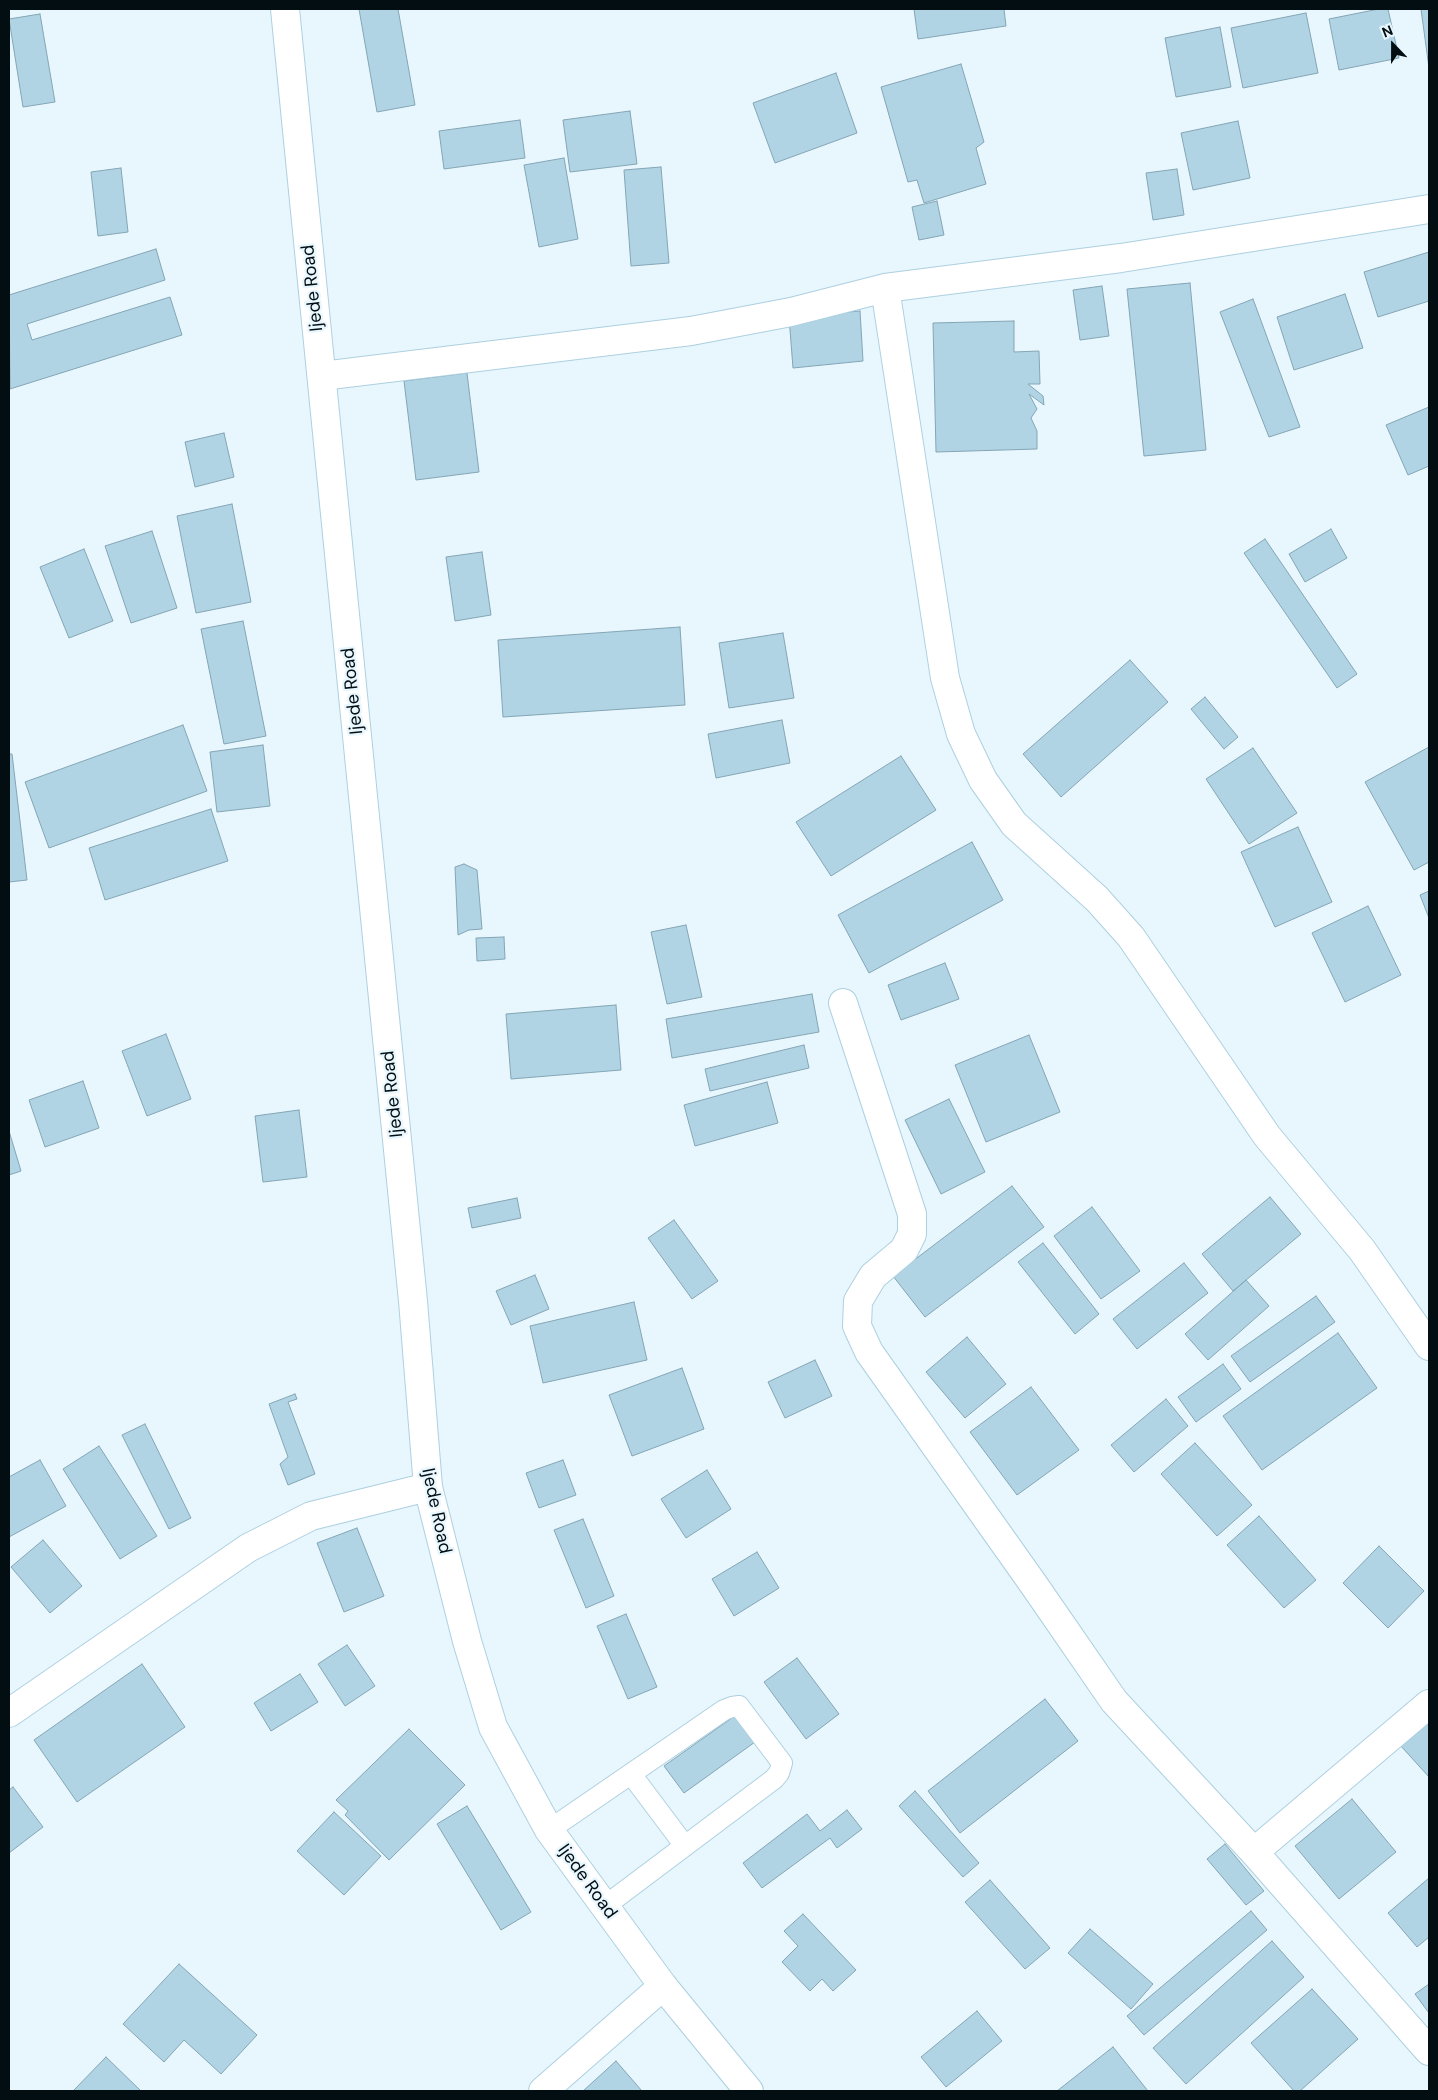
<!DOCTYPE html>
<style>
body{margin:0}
#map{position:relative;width:1438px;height:2100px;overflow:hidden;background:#e8f6fd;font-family:"DM Sans",sans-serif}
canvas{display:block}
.frame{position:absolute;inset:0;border:10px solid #030e13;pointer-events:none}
.north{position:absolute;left:1368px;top:20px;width:50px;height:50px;-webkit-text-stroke:4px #e8f6fd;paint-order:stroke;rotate:338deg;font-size:14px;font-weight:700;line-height:20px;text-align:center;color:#030e13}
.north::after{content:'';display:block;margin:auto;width:18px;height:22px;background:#030e13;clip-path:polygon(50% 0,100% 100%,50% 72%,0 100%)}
</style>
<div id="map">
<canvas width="1438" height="2100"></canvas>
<div class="frame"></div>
<div class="north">N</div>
</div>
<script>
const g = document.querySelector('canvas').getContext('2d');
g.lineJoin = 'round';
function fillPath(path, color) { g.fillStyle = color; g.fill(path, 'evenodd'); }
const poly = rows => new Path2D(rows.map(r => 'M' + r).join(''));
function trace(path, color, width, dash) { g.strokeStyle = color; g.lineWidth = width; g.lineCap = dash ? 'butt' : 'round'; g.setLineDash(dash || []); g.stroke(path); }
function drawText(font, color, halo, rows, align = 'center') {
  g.font = font + ' "DM Sans",sans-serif'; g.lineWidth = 4.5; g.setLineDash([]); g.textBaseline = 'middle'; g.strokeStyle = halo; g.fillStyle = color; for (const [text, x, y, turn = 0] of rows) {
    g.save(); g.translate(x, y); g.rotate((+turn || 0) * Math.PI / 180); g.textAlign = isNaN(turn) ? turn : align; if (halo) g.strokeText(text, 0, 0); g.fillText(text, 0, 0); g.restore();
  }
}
const building = poly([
 [359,9,398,9,415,105,377,112,359,9],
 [914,9,1004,9,1006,26,918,39,914,9],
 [1379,9,1388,9,1399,58,1339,70,1329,19,1379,9],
 [1421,9,1429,9,1429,68,1421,9],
 [1306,13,1318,73,1243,88,1231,28,1306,13],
 [40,14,55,102,23,107,9,19,40,14],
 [1220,27,1231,87,1176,97,1165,38,1220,27],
 [961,64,984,142,976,148,986,184,924,203,917,180,908,182,881,87,961,64],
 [836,73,857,133,775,163,753,103,836,73],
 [630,111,637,164,570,172,563,120,630,111],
 [520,120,525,158,444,169,439,131,520,120],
 [1238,121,1250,178,1193,190,1181,133,1238,121],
 [564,158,578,239,539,247,524,165,564,158],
 [661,167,669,263,631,266,624,170,661,167],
 [121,168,128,232,98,236,91,172,121,168],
 [1177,169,1184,215,1153,220,1146,173,1177,169],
 [937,201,944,235,919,240,912,207,937,201],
 [156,249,165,280,27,324,32,340,170,297,182,335,10,389,9,295,156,249],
 [1429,252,1429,301,1378,317,1364,272,1429,252],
 [1190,283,1206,450,1144,456,1127,289,1190,283],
 [1102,286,1109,336,1080,340,1073,290,1102,286],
 [1345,294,1363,348,1294,370,1277,317,1345,294],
 [1253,299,1300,427,1269,437,1220,312,1253,299],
 [860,311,863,361,793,368,789,317,860,311],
 [1014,321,1014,352,1039,351,1040,384,1028,384,1043,396,1044,405,1029,394,1037,409,1031,418,1037,431,1037,449,936,452,933,323,1014,321],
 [467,373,479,472,416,480,404,381,467,373],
 [1429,407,1429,466,1408,475,1386,425,1429,407],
 [224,433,234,477,195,487,185,442,224,433],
 [232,504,251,602,196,613,177,516,232,504],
 [1331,529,1347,558,1305,582,1289,554,1331,529],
 [152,531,177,608,131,623,105,546,152,531],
 [1265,539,1357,674,1337,688,1244,553,1265,539],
 [84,549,113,621,69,638,40,567,84,549],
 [482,552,491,615,455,621,446,557,482,552],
 [243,621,266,736,224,744,201,629,243,621],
 [680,627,685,705,503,717,498,640,680,627],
 [783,633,794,698,729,708,719,643,783,633],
 [1130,660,1168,702,1061,797,1023,754,1130,660],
 [1205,697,1238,737,1224,749,1191,709,1205,697],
 [782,720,790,763,716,778,708,734,782,720],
 [183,725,207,791,49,848,25,782,183,725],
 [263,745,270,806,217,812,210,752,263,745],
 [1429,747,1429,862,1414,870,1365,782,1429,747],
 [1253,748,1297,813,1249,844,1206,779,1253,748],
 [9,754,12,754,27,880,9,882,9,754],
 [901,756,936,810,831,876,796,822,901,756],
 [211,809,228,861,105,900,89,848,211,809],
 [1298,827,1332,902,1275,927,1241,852,1298,827],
 [972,842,1003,900,869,973,838,915,972,842],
 [464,864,477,870,482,929,469,930,458,935,455,867,464,864],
 [1429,891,1429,918,1420,895,1429,891],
 [1368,906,1401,975,1345,1002,1312,933,1368,906],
 [686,925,702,997,667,1004,651,932,686,925],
 [504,937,505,959,477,961,476,938,504,937],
 [945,963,959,999,901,1020,888,985,945,963],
 [812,994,819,1032,672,1058,666,1019,812,994],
 [616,1005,621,1070,511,1079,506,1014,616,1005],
 [166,1034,191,1099,147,1116,122,1051,166,1034],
 [1029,1035,1060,1112,986,1142,955,1065,1029,1035],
 [804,1045,809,1068,710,1091,705,1069,804,1045],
 [83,1081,99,1128,45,1147,29,1100,83,1081],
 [767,1082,778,1123,695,1146,684,1105,767,1082],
 [949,1099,985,1172,941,1194,905,1120,949,1099],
 [299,1110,307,1177,263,1182,255,1116,299,1110],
 [9,1131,21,1171,9,1175,9,1131],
 [1012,1186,1044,1227,925,1317,893,1276,1012,1186],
 [1270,1197,1301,1234,1233,1291,1202,1254,1270,1197],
 [517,1198,521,1218,472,1228,468,1208,517,1198],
 [1092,1207,1140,1271,1101,1299,1054,1236,1092,1207],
 [674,1220,718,1281,692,1299,648,1238,674,1220],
 [1043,1243,1099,1314,1075,1334,1018,1262,1043,1243],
 [1184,1263,1208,1293,1137,1349,1113,1319,1184,1263],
 [535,1275,549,1309,511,1325,496,1291,535,1275],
 [1246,1280,1269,1306,1208,1360,1185,1334,1246,1280],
 [1316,1296,1335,1322,1250,1382,1231,1356,1316,1296],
 [634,1302,647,1360,543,1383,530,1326,634,1302],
 [1338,1333,1377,1388,1262,1470,1223,1416,1338,1333],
 [967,1337,1006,1384,965,1418,926,1372,967,1337],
 [815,1360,832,1396,785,1418,768,1382,815,1360],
 [1223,1364,1241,1389,1196,1422,1178,1397,1223,1364],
 [682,1368,704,1429,632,1456,609,1395,682,1368],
 [1031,1387,1079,1450,1017,1495,970,1432,1031,1387],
 [295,1394,297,1399,288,1402,315,1474,288,1485,280,1464,288,1457,269,1404,295,1394],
 [1166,1399,1188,1426,1134,1472,1111,1445,1166,1399],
 [145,1424,191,1518,169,1529,122,1435,145,1424],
 [1195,1443,1252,1505,1217,1536,1161,1474,1195,1443],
 [99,1446,157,1536,120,1559,63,1469,99,1446],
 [40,1460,66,1506,9,1537,9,1477,40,1460],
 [563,1460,576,1495,539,1508,526,1473,563,1460],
 [707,1470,731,1509,686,1538,661,1499,707,1470],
 [1259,1516,1316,1580,1284,1608,1227,1545,1259,1516],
 [583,1519,614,1596,586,1608,554,1530,583,1519],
 [357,1528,384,1596,344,1612,317,1543,357,1528],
 [43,1540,82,1586,50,1613,11,1567,43,1540],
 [1379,1546,1424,1591,1388,1628,1343,1583,1379,1546],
 [757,1552,779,1588,734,1616,712,1579,757,1552],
 [626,1614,657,1687,628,1699,597,1626,626,1614],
 [347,1645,375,1686,345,1706,318,1664,347,1645],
 [797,1658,839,1714,806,1739,764,1682,797,1658],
 [142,1664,185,1727,77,1802,34,1740,142,1664],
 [300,1674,318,1702,271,1731,254,1703,300,1674],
 [1045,1699,1078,1741,960,1833,928,1791,1045,1699],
 [736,1715,755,1742,684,1793,664,1766,736,1715],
 [1429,1719,1429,1777,1400,1745,1429,1719],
 [409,1729,465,1785,389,1860,345,1815,348,1811,336,1800,409,1729],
 [13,1787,43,1827,9,1853,9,1790,13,1787],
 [915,1791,979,1863,963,1877,899,1806,915,1791],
 [1352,1799,1396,1852,1339,1899,1295,1846,1352,1799],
 [467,1806,531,1912,501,1930,437,1824,467,1806],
 [847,1810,862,1829,837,1848,830,1838,762,1888,743,1863,807,1814,820,1831,847,1810],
 [334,1812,381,1856,344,1895,297,1851,334,1812],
 [1225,1844,1264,1891,1246,1905,1207,1859,1225,1844],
 [1429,1878,1429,1937,1417,1947,1388,1913,1429,1878],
 [990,1880,1050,1948,1025,1969,965,1902,990,1880],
 [1251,1911,1267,1930,1144,2035,1127,2016,1251,1911],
 [803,1914,856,1970,833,1991,822,1979,810,1991,782,1962,798,1946,784,1931,803,1914],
 [1090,1929,1153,1984,1131,2009,1068,1953,1090,1929],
 [1272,1941,1304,1977,1186,2084,1153,2048,1272,1941],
 [179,1964,257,2035,221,2074,184,2040,164,2062,123,2024,179,1964],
 [1429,1984,1429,2013,1415,1994,1429,1984],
 [1312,1989,1358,2039,1300,2091,1294,2091,1251,2043,1312,1989],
 [977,2011,1002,2041,946,2087,921,2057,977,2011],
 [1113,2047,1148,2091,1057,2091,1113,2047],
 [106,2057,141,2091,73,2091,106,2057],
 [616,2061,642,2091,583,2091,616,2061]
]);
const service = poly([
 [631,1774,685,1846],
 [549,1830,724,1710,732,1707,739,1706,782,1763,779,1773,774,1779,605,1906]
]);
const minor = poly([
 [885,288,945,678,961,734,983,780,1014,824,1097,899,1131,937,1267,1136,1362,1250,1429,1346],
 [322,376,691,331,791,312,885,288,1121,258,1429,209],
 [843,1003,912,1214,912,1234,904,1250,873,1276,858,1301,857,1326,869,1352,1034,1585,1114,1701,1254,1852,1429,2051],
 [9,1713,248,1548,311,1516,428,1487],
 [1254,1852,1429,1704],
 [543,2091,663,1986]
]);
const secondary = poly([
 [285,9,413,1301,428,1487,467,1641,493,1727,549,1830,663,1986,749,2091]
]);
const streetNames = [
 ["Ijede Road",313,288,-96],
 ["Ijede Road",353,691,-96],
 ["Ijede Road",393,1094,-96],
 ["Ijede Road",436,1511,78],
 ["Ijede Road",587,1882,54]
];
fillPath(building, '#b1d4e4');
trace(building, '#83a5b5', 1);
trace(service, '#add0e0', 22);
trace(minor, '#add0e0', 30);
trace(secondary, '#add0e0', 30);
trace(service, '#fff', 20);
trace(minor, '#fff', 28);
trace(secondary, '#fff', 28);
drawText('18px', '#030e13', '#e8f6fd', streetNames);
</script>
